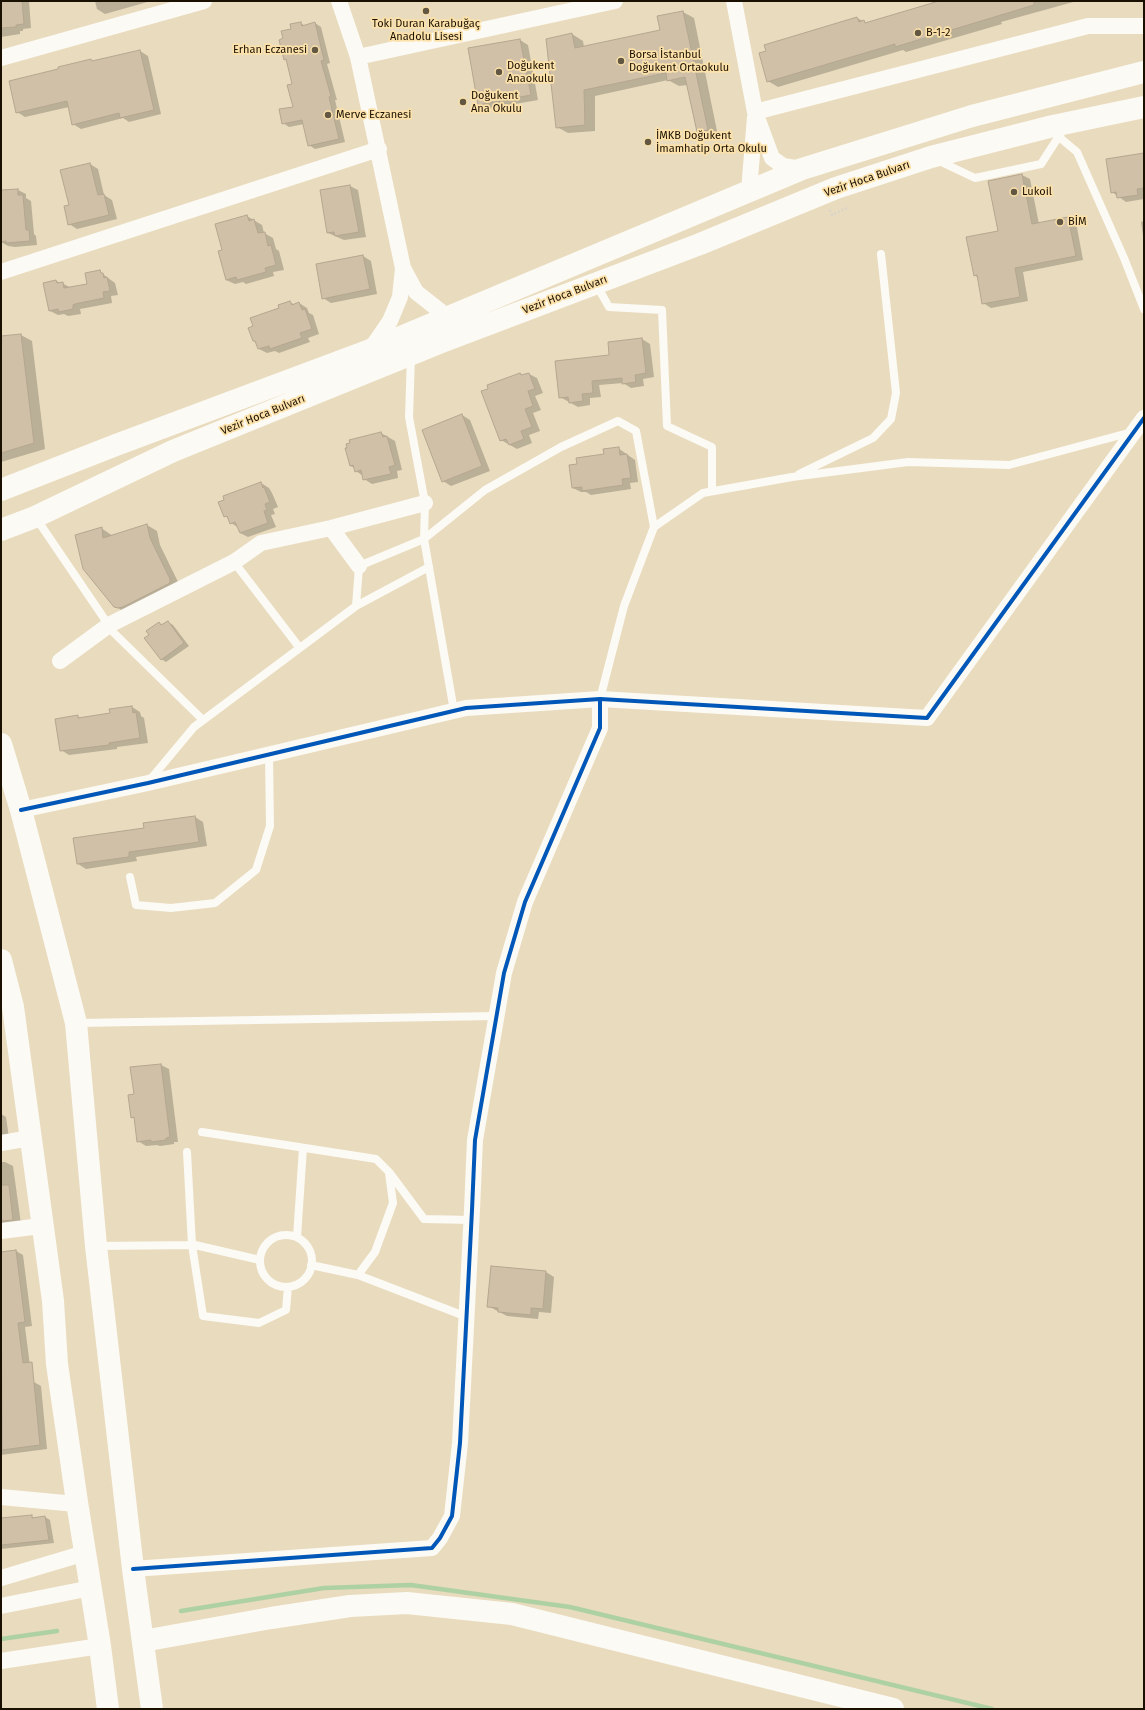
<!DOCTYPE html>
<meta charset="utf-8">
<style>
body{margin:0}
#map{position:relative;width:1145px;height:1710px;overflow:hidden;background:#e9dbbd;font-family:"Fira Sans",sans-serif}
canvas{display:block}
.frame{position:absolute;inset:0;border:2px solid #1a1000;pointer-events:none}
</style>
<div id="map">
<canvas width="1145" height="1710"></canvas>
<div class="frame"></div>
</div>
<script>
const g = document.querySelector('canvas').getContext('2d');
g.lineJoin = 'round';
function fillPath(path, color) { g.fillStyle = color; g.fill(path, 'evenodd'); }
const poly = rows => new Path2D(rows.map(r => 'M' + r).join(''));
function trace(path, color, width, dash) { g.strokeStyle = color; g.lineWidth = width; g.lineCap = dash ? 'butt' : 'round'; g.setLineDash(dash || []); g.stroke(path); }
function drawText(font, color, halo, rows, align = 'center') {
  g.font = font + ' "Fira Sans",sans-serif'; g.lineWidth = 3.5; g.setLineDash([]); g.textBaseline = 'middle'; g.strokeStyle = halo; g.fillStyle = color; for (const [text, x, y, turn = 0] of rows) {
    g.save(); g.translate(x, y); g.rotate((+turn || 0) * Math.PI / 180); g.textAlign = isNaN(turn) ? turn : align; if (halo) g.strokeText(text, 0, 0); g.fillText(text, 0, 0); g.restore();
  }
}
const shadow = poly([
 [1,1,29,1,31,28,23,29,23,31,20,31,20,34,1,37],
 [95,1,151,1,105,14,97,9],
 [946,1,1077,1,1001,22,1002,24,906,52,903,50,778,87,768,81,857,18,867,23],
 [683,12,694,18,718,136,708,138,697,132,687,85,679,86,668,80,595,96,595,131,568,133,557,127,572,34,583,41,584,47,662,31,659,17],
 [301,23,305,26,315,23,321,27,330,63,327,64,337,100,335,100,345,142,315,149,309,145,304,124,289,127,283,123,294,107,293,85,288,61,285,59,284,39,292,30],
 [520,40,528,45,538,100,487,109,479,104,469,49],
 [140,51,148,56,161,114,129,122,123,118,81,129,73,124,69,107,25,117,17,112,60,70,91,60,94,62],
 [1144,154,1144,199,1126,202,1112,192],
 [90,164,98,169,104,195,112,200,117,219,77,229,69,224,70,206],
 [1022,175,1030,179,1039,224,1068,218,1076,222,1083,260,1023,272,1028,301,991,308,983,303,978,278,975,275,1000,231],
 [350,186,358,190,366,237,344,240,328,233],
 [18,190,26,194,26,198,31,201,34,234,36,236,37,245,15,247,8,246,1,242,1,191],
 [247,216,262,225,264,233,273,238,276,249,279,251,284,270,273,272,274,276,246,284,243,282,235,284,226,280,223,250],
 [1144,221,1144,242,1141,222],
 [363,256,371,261,377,294,331,303,323,298],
 [100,272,115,283,118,295,111,296,112,303,80,309,81,314,68,316,64,314,58,315,50,311,56,281,62,283,71,288,89,284],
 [290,302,295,305,299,303,307,308,309,313,313,315,319,334,308,338,310,342,279,353,275,351,267,353,259,349,256,342,254,341,280,309],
 [21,335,32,341,45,449,1,462,1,337],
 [642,339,650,344,654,377,643,379,644,386,631,388,623,383,599,385,601,397,590,398,590,405,578,407,560,397,610,355],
 [520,374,524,376,529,374,537,378,543,393,535,396,541,410,533,413,540,431,529,435,532,443,517,449,501,440,489,389],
 [462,415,470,420,490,471,451,486,443,481],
 [381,433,395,441,402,470,397,471,398,478,372,484,364,479,363,476,356,471,355,468,350,466],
 [618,448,635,460,638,482,630,483,631,489,591,495,586,492,581,492,573,488,605,455],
 [261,483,269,488,272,493,278,507,273,509,275,514,271,515,276,527,248,537,240,533,239,528,231,523,230,519,225,516],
 [147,525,157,531,160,545,180,586,126,613,115,606,76,535,101,528,113,536],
 [168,622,173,625,189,646,166,662,161,659,150,635,159,623,163,625],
 [132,707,140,712,141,716,144,718,148,743,117,747,117,749,69,755,61,750,77,716,82,719,111,714],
 [195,817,203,822,207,846,136,857,137,861,86,869,78,864,145,829,144,824],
 [161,1065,169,1069,178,1142,174,1142,174,1144,160,1146,157,1145,146,1146,138,1141,136,1119,132,1117,135,1095,131,1068],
 [1,1114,6,1117,9,1138,1,1142],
 [1,1162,5,1162,13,1166,21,1224,1,1232],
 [16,1251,23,1255,32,1326,25,1327,30,1366,1,1368,1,1253],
 [491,1267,546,1272,554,1277,551,1313,539,1312,538,1319,507,1316,488,1306],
 [34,1382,41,1386,47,1449,1,1455,1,1386],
 [32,1517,35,1518,45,1517,50,1520,54,1543,1,1549,1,1519]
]);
const stream = poly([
 [181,1611,324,1588,411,1585,570,1607,992,1709],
 [1,1639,57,1631]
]);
const building = poly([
 [1,1,22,1,24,24,16,25,16,27,1,28,1,1],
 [939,1,1034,1,1034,5,895,47,895,44,767,82,759,53,766,51,764,45,857,17,859,22,864,20,865,23,939,1],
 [683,11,708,130,697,132,685,77,667,81,666,73,584,90,585,125,556,128,546,39,572,33,575,48,660,30,657,16,683,11],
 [301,22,302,26,315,22,324,60,321,61,331,96,329,97,339,139,308,146,302,120,282,124,279,109,293,107,287,85,292,84,286,59,284,60,279,40,283,38,281,31,291,29,290,24,301,22],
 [520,39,531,95,478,105,468,48,520,39],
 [140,50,154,110,120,118,119,113,72,125,67,101,16,113,9,81,58,69,58,67,91,59,92,61,140,50],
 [1144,153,1144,188,1137,189,1138,195,1117,198,1116,192,1111,193,1106,159,1144,153],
 [90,163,98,195,104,194,109,215,68,225,64,206,69,205,60,170,90,163],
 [1022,174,1032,224,1068,217,1076,256,1015,268,1020,297,982,304,977,275,974,276,966,237,998,231,988,181,1022,174],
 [350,185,359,232,335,236,334,232,327,233,320,190,350,185],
 [18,189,18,195,23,195,26,230,29,230,30,241,6,243,6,241,1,242,1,190,18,189],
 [247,215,249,221,254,219,258,233,265,232,268,246,271,245,276,265,265,268,266,272,237,280,236,277,226,280,218,251,222,250,215,224,247,215],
 [363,255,370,289,322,299,316,264,363,255],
 [100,270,101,273,103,273,104,278,107,277,110,291,103,292,104,298,75,304,73,305,73,309,59,312,58,309,49,311,43,283,56,280,57,283,63,282,64,288,87,284,85,273,100,270],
 [290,301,292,305,299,302,302,310,305,309,312,329,300,333,302,338,270,349,269,346,258,349,255,341,253,341,248,328,253,326,250,318,279,308,278,305,290,301],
 [21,334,34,443,1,453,1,336,21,334],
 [642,338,646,373,635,375,636,382,622,384,622,378,592,381,593,393,582,394,583,401,569,403,568,397,559,398,555,361,609,355,608,342,642,338],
 [520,373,521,375,529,373,535,389,528,391,533,406,525,409,532,427,521,431,524,439,509,445,506,439,500,441,481,391,488,389,487,385,520,373],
 [462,414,482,466,442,482,422,430,462,414],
 [381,432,383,437,387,436,395,465,389,467,391,474,363,480,361,470,355,472,353,465,350,466,345,448,347,448,346,444,350,443,349,440,381,432],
 [619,447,620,455,627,454,631,478,622,479,623,485,582,491,582,487,572,488,569,465,577,464,576,458,604,454,603,449,619,447],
 [261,482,263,488,264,487,270,502,265,504,267,510,264,511,268,523,240,533,235,522,230,524,227,516,224,517,218,502,224,500,223,496,261,482],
 [147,524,150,538,170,579,170,583,123,607,118,608,114,607,83,569,75,535,102,527,103,538,147,524],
 [168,621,184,643,161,660,144,638,149,635,146,631,159,622,161,625,168,621],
 [132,706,133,713,136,712,140,738,109,743,109,745,60,751,55,719,78,715,78,718,110,713,109,709,132,706],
 [195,816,199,842,129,852,129,857,77,864,73,838,144,828,143,823,195,816],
 [161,1064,170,1137,166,1138,166,1140,151,1142,151,1140,137,1142,134,1117,131,1118,128,1095,134,1094,130,1067,161,1064],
 [1,1185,9,1185,13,1220,1,1221,1,1185],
 [16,1250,25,1322,18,1323,23,1363,32,1362,40,1445,2,1450,1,1252,16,1250],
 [491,1266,546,1271,543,1309,531,1308,531,1315,498,1312,498,1308,487,1307,491,1266],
 [32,1515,32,1518,45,1516,49,1540,1,1545,1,1518,32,1515]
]);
const path = poly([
 [830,210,832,215,849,207]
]);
const lane = poly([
 [1059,137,1077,152,1124,258,1144,309],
 [937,160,975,178,1041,164,1061,133],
 [596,284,609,307,662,310,667,426,712,447,712,491],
 [411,355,409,417,425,503,424,539,454,711],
 [799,474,873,438,891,419,896,393,881,254],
 [36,518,114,633,203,720],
 [234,562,299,647],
 [356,606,429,567],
 [600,699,624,606,654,527,703,493,792,477,908,462,1009,465,1132,432],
 [149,781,194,727,356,606,359,566,424,539,485,490,561,447,618,421,636,431,654,527],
 [130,877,136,905,171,908,215,903,256,870,270,826,269,755],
 [77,1023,496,1016],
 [202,1132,376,1159,389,1172,424,1219,472,1220],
 [187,1152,192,1245,203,1316,259,1323,286,1310,288,1287],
 '260 1261a26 26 0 1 1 52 0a26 26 0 1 1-52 0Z',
 [297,1237,303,1148],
 [97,1246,195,1245,260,1260],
 [311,1265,358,1275,467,1317],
 [358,1275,375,1252,393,1203,389,1173]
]);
const street = poly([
 [339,1,358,57,403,268,400,297,390,321,370,350],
 [734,1,755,112,772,158,783,166,802,169],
 [358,57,615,1],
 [1,58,204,1],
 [755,112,1088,26,1144,26],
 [749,191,755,117],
 [403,268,416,292,449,318],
 [1,272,379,149],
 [331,528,359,566],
 [60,661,109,625,234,562,261,543,331,528,425,503],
 [21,810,148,783,466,708,600,699,927,718,1144,418],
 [1,1143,31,1138],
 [1,1231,41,1226],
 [1,1497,76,1504,77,1502],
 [133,1569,432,1548,440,1538,452,1516,460,1443,472,1210,475,1140,504,973,525,902,600,728,600,699],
 [1,1578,85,1553],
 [1,1606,91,1588],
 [1,1661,100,1646]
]);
const secondary = poly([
 [1,490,116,445,370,350,802,169,972,116,1144,72],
 [1,530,35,517,173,451,439,343,700,244,836,188,931,157,1053,126,1144,107],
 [1,744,21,810,76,1023,96,1246,133,1569,152,1709],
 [1,960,13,1007,53,1301,57,1364,77,1502,100,1646,108,1709],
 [143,1641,271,1618,350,1606,407,1603,512,1614,893,1709]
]);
const cycleway = poly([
 [21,810,148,783,466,708,600,699,927,718,1144,418],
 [133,1569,432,1548,440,1538,452,1516,460,1443,472,1210,475,1140,504,973,525,902,600,728,600,699]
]);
const markers = [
 [426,11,4,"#625742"],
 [918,33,4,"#625742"],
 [315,50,4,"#625742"],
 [621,61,4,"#625742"],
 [499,72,4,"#625742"],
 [463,102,4,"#625742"],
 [328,115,4,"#625742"],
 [648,142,4,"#625742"],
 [1014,192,4,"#625742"],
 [1060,222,4,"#625742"]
];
const poiNames = [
 ["Toki Duran Karabuğaç",426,24,"center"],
 ["Anadolu Lisesi",426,37,"center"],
 ["B-1-2",926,33],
 ["Erhan Eczanesi",307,50,"right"],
 ["Borsa İstanbul",629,55],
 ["Doğukent Ortaokulu",629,68],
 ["Doğukent",507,66],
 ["Anaokulu",507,79],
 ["Doğukent",471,96],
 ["Ana Okulu",471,109],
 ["Merve Eczanesi",336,115],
 ["İMKB Doğukent",656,136],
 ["İmamhatip Orta Okulu",656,149],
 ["Lukoil",1022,192],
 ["BİM",1068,222]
];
const streetNames = [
 ["Vezir Hoca Bulvarı",867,179,-19],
 ["Vezir Hoca Bulvarı",565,295,-21],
 ["Vezir Hoca Bulvarı",263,415,-22]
];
fillPath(shadow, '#0003');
trace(stream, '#aed1a4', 4.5);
fillPath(building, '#d0c0a8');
trace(building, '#b4a690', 1);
trace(path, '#dad5cb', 2.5, [2, 2]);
trace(lane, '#fcfaf5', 8);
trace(street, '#fcfaf5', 16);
trace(secondary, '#fcfaf5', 22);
trace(cycleway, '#0057b8', 4);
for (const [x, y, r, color] of markers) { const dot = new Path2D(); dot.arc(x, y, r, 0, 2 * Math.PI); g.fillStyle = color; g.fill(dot); trace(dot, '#fce2aa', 1.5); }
drawText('11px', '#1a1000', '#fce2aa', poiNames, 'left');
drawText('11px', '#1a1000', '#fce2aa', streetNames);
</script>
